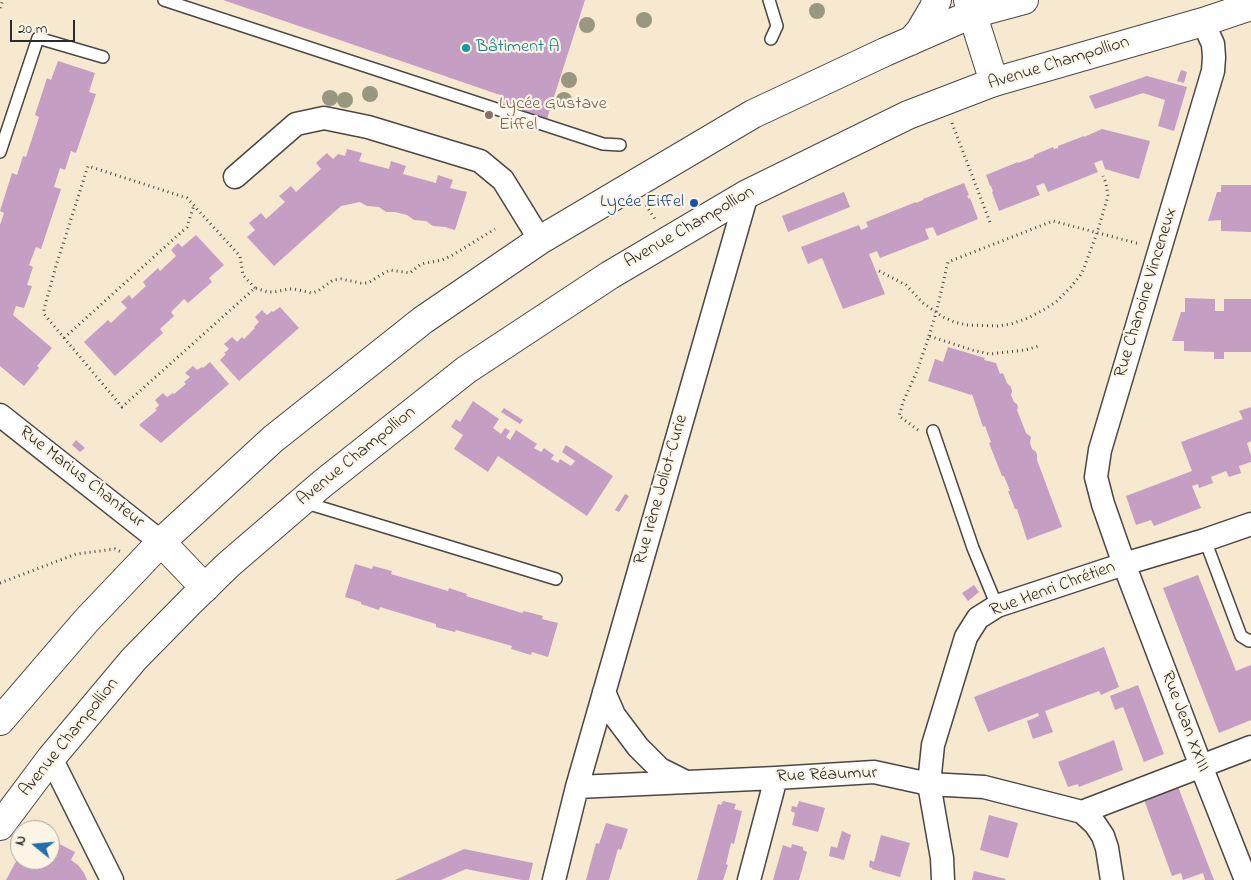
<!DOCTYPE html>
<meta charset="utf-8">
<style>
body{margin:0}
#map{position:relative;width:1251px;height:880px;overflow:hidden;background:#f7e8d0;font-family:"Indie Flower",sans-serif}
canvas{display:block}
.north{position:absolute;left:10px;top:820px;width:50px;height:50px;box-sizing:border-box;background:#fcf5e5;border:1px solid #a8a49b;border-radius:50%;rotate:287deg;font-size:14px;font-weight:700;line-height:20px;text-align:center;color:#2b2b2b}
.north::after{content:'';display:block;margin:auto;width:18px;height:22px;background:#1f6fb2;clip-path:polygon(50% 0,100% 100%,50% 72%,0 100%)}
.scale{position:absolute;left:10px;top:20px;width:65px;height:22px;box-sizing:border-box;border:2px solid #2b2b2b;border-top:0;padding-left:6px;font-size:15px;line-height:18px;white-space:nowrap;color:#2b2b2b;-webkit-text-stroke:4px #fcf5e5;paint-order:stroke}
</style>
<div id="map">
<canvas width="1251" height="880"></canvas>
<div class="north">N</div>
<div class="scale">20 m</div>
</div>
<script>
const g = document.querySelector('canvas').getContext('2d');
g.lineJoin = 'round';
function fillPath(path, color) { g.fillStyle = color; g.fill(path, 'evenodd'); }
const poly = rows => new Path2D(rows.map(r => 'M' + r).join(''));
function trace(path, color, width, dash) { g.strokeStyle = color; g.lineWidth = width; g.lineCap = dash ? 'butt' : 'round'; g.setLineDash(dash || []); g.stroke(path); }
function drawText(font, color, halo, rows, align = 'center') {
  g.font = font + ' "Indie Flower",sans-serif'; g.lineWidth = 4.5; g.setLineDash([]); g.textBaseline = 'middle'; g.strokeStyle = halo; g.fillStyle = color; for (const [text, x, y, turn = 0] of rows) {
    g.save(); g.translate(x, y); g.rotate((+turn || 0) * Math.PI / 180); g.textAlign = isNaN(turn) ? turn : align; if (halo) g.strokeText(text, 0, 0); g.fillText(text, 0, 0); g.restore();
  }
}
const building = poly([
 [223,0,585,0,546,122,501,106,503,96],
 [58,61,95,73,89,92,96,94,76,153,71,151,65,170,60,168,54,187,61,189,41,249,36,247,29,265,33,267,27,285,32,286,24,308,16,306,13,315,52,348,37,366,39,368,24,386,0,366,0,225,4,213,0,211,12,173,17,175,23,156,26,157,39,117,35,115,47,78,51,80],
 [1181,70,1187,72,1184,83,1177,81],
 [1147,76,1187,87,1174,131,1158,126,1165,100,1143,93,1095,109,1089,96],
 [1102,129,1150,141,1139,179,1105,169,1102,160,1094,163,1098,172,1048,192,1044,183,1036,186,1040,195,999,211,992,192,993,191,991,186,990,186,986,175,1018,162,1018,163,1034,157,1034,155,1053,147,1054,149,1058,148,1058,146,1084,136,1084,137],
 [347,149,362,153,359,161,389,169,391,161,406,166,403,174,436,183,438,175,453,180,450,188,467,192,455,230,445,227,433,226,426,221,414,220,407,215,395,212,386,212,379,207,367,206,360,202,341,206,274,266,247,237,255,230,249,223,261,213,266,219,285,202,279,196,291,186,296,192,321,169,316,163,327,153,333,159,338,154,345,156],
 [964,183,969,195,967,196,969,199,970,198,978,219,937,236,933,227,925,229,929,239,880,258,877,251,869,254,885,294,843,309,822,258,808,264,801,247,859,225,861,230,868,227,866,222,916,202,916,203,923,200,923,199],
 [1221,185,1251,185,1251,232,1221,231,1221,220,1208,221,1217,192,1221,192],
 [844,192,850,207,788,232,782,216],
 [196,235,224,265,209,278,212,282,188,303,184,299,171,312,174,316,160,329,163,333,115,376,84,342,108,320,111,323,127,308,121,302,129,295,132,299,146,286,143,282,158,268,160,271,176,256,171,250,178,243,182,247],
 [1185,298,1215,299,1215,311,1224,311,1224,299,1251,299,1251,352,1224,352,1224,359,1214,359,1214,352,1184,351,1184,341,1172,341,1181,312,1185,312],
 [280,307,299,328,239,381,220,360,226,354,224,353,229,349,224,344,232,337,237,342,242,337,244,339,255,328,254,327,259,322,255,317,262,310,267,315,272,311,273,312],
 [948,347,985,358,984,360,996,363,1000,374,1003,373,1007,383,1011,387,1012,391,1011,395,1014,402,1017,404,1018,407,1017,410,1026,433,1031,437,1030,443,1032,449,1036,452,1037,455,1037,460,1062,527,1027,540,1017,509,1015,509,1008,491,1010,491,1004,476,1002,476,989,443,991,442,985,426,983,427,972,394,971,395,928,381,935,359,943,362],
 [210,362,229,384,161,443,139,425,157,410,155,409,159,405,155,400,163,393,167,397,173,393,174,394,186,384,184,382,190,377,185,373,193,366,197,370,202,367,203,368],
 [473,401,499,419,493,428,501,434,505,428,510,431,506,437,510,440,516,430,537,444,534,448,541,452,544,448,554,455,551,459,558,463,560,459,571,466,575,461,562,452,566,445,613,476,587,516,498,456,488,472,454,449,463,435,451,427,456,419,460,422],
 [1251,407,1251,441,1247,443,1251,456,1251,462,1239,466,1241,473,1229,477,1226,471,1211,477,1213,483,1199,488,1198,484,1192,486,1201,508,1154,526,1151,520,1136,525,1126,496,1192,471,1181,442,1243,419,1239,411],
 [504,408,523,420,520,424,501,412],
 [76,440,85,448,80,452,72,445],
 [625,494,629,496,619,512,615,510],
 [355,564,372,569,373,566,392,571,391,574,448,591,449,588,467,594,466,596,522,613,524,611,543,616,542,619,558,623,548,657,532,652,531,655,511,649,512,646,456,630,455,632,436,627,436,624,380,607,379,610,361,604,361,602,345,597],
 [1198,575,1236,671,1251,665,1251,720,1219,733,1163,588],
 [974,585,979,592,968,601,962,593],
 [1104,647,1119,687,1101,695,1099,691,1045,711,1053,732,1033,739,1027,721,1039,716,1038,713,988,732,974,697],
 [1138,685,1164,754,1144,762,1123,707,1115,710,1110,696],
 [1114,740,1123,770,1079,787,1078,784,1068,787,1058,762],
 [1177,784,1214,880,1205,880,1203,873,1183,880,1181,873,1172,876,1143,797],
 [723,801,736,804,734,809,742,811,734,844,731,843,726,864,728,865,723,880,697,880,718,804,721,805],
 [799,801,825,808,818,832,792,825,795,813,791,811,792,806,797,807],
 [989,815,1018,823,1008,858,980,850],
 [606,823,628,829,621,850,618,849,609,880,586,880,596,843,599,844],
 [842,831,851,835,844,860,829,856,831,846,837,848],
 [881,835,910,843,900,877,872,869,872,868,869,867,870,860,874,862],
 [50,839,75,852,71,860,78,865,84,873,87,880,6,880,20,854,20,860,50,860],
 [792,844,803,847,803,850,807,852,799,880,773,880,783,845,791,848],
 [464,849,533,863,529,880,522,880,466,869,441,880,395,880],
 [974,871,1006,879,1005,880,972,880]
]);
const path = poly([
 [0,8,3,0],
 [952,123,991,225],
 [646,205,656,221],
 [879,271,906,285,923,303,943,317,954,322,967,325,997,326,1011,324,1028,318,1045,309,1057,301,1071,287,1082,273,1097,233,1108,196,1106,183,1103,176],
 [255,288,243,275,240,256,187,198,88,166,56,266,44,309,44,314,122,407,255,288,268,292,274,292,289,289,294,289,312,293,318,291,333,280,341,279,361,283,368,283,384,273,390,270,410,273,421,264,442,260,451,256,495,229],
 [929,336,936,313,948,262,1053,221,1140,244],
 [64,338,187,227,194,205],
 [918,430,899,416,903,402,917,371,929,336,972,350,990,354,1025,350,1039,346],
 [0,583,76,554,115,549,121,552]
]);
const service = poly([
 [164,0,603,144,620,145],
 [769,0,777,26,771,39],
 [0,152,38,38,103,57],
 [933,431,973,548,997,606],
 [303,502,556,579],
 [1205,540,1241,636,1249,641,1251,640]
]);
const minor = poly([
 [1203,22,1213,44,1214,57,1213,71,1100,450,1096,477,1103,504,1124,564,1201,766,1246,880],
 [235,177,296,124,324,118,368,127,480,161,503,180,540,240],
 [0,415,161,542],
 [604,692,614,715,638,747,660,769,686,782],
 [51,758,112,880],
 [577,787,776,778,874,772,929,784,942,858,943,880],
 [1082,812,1251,747],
 [554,880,577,787,747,194],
 [749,880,776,778],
 [1112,880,1107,848,1103,836,1095,824,1082,812,984,787,929,784,933,745,966,637,978,618,997,606,1124,564,1205,540,1251,524]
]);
const tertiary = poly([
 [968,0,994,82],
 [161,542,205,588]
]);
const primary = poly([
 [911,41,920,31,933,9,937,0],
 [0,721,86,621,161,542,273,439,423,320,540,240,753,114,885,52,972,14,1024,0],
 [0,826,51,758,134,659,190,602,228,565,322,484,466,370,610,275,747,194,908,115,994,82,1203,22,1251,6]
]);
const trees = [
 [817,11],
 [644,20],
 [587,25],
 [569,80],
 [370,94],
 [330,98],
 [345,100],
 [564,100]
];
const markers = [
 [466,48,5,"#0f9aa8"],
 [489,115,5,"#8d6e63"],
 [694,203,5,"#1a4fb4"]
];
const cultureNames = [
 ["Bâtiment A",476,48]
];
const streetNames = [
 ["Avenue Champollion",1059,64,-17],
 ["Avenue Champollion",690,228,-30],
 ["Rue Chanoine Vinceneux",1147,293,-73],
 ["Avenue Champollion",357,457,-39],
 ["Rue Marius Chanteur",81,478,38],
 ["Rue Irène Joliot-Curie",662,490,-74],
 ["Rue Henri Chrétien",1053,590,-20],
 ["Rue Jean XXIII",1184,722,69],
 ["Avenue Champollion",70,738,-51],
 ["Rue Réaumur",827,776,-2]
];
const educationNames = [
 ["Lycée Gustave",499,105],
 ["Eiffel",499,126]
];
const transitNames = [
 ["Lycée Eiffel",684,203]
];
fillPath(building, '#c59ec4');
trace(service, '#4a4744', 14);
trace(minor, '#4a4744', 25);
trace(tertiary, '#4a4744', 30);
trace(primary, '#4a4744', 30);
trace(path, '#4a4744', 3, [1, 4]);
trace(service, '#fff', 11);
trace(minor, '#fff', 22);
trace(tertiary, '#fff', 28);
trace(primary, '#fff', 28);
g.fillStyle = '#999780';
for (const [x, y] of trees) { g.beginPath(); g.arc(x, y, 8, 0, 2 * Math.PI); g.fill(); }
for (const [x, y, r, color] of markers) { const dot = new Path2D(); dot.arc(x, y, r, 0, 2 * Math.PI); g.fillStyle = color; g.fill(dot); trace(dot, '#fcf5e5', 2); }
drawText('18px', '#0d838f', '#fcf5e5', cultureNames, 'left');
drawText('18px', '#2b2b2b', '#fcf5e5', streetNames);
drawText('18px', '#785e54', '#fcf5e5', educationNames, 'left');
drawText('18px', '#164399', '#fcf5e5', transitNames, 'right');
</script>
